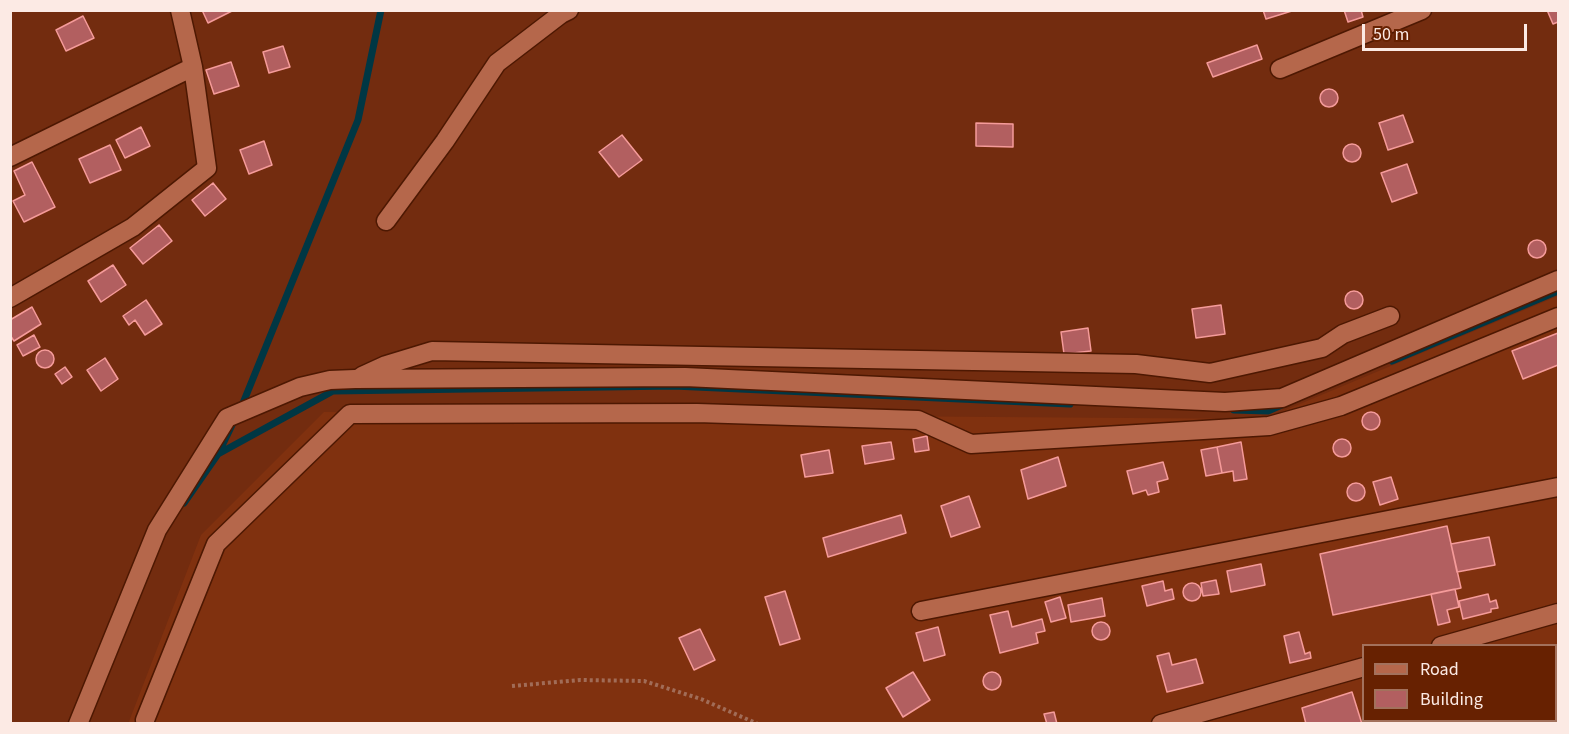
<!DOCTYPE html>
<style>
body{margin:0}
#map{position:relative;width:1569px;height:734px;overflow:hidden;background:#732c0f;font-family:"Source Sans 3",sans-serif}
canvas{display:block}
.frame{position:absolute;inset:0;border:12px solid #fceae4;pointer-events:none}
.legend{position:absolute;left:1362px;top:644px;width:195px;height:78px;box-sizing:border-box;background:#672101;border:2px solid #a3715c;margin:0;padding:8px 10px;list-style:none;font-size:18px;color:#fceae4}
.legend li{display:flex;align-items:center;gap:12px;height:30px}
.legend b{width:30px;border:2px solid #a3715c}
.scale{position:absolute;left:1362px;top:24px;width:165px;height:27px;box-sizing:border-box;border:3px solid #fceae4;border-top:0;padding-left:8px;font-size:18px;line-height:21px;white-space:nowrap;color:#fceae4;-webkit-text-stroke:4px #672101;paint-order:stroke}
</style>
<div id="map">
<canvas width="1569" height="734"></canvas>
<div class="frame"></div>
<ul class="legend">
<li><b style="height:8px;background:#b5674b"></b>Road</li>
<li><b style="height:16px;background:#b25f60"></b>Building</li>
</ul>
<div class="scale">50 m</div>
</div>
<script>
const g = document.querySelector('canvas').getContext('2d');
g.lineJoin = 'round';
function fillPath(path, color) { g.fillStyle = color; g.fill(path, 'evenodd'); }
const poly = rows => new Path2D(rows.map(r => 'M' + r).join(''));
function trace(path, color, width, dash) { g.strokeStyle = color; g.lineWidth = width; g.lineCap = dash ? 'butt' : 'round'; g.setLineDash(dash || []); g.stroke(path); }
const built = poly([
 [1558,296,1558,723,128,724,201,535,324,412,1264,419],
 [1364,646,1556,646,1556,720,1364,720]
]);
const stream = poly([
 [1392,361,1558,291],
 [241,408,358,120,381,10],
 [1234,410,1268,411,1284,404],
 [218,454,333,391,674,386,1070,404],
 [184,503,218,454,233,423]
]);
const building = poly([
 [202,10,234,10,208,23,202,10],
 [1263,10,1295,10,1266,19,1263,10],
 [1344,10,1361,10,1363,17,1348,22,1344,10],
 [1547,10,1558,10,1558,22,1553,24,1547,10],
 [83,16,94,38,66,51,56,30,83,16],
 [1257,45,1262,59,1213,77,1207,63,1257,45],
 [283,46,290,67,269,73,263,52,283,46],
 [231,62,239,86,214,94,206,70,231,62],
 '1320 98a9 9 0 1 1 18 0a9 9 0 1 1-18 0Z',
 [1403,115,1413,142,1388,150,1379,123,1403,115],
 [976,123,1013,124,1013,147,976,146,976,123],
 [141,127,150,146,125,158,116,140,141,127],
 [622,135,642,160,619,177,599,152,622,135],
 [264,141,272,165,249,174,240,150,264,141],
 '1343 153a9 9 0 1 1 18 0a9 9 0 1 1-18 0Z',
 [110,145,121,170,90,183,79,159,110,145],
 [32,162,55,207,24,222,13,201,25,195,14,171,32,162],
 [1407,164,1417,193,1392,202,1381,173,1407,164],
 [213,183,226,199,205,216,192,200,213,183],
 [159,225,172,241,143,264,130,248,159,225],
 '1528 249a9 9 0 1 1 18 0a9 9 0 1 1-18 0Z',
 [113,265,126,285,101,302,88,281,113,265],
 '1345 300a9 9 0 1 1 18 0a9 9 0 1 1-18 0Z',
 [146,300,162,324,145,335,135,320,129,325,123,316,146,300],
 [1221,305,1225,334,1196,338,1192,309,1221,305],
 [32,307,41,324,14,341,10,335,10,320,32,307],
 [1088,328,1091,351,1064,354,1061,332,1088,328],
 [1558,333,1558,365,1523,379,1512,351,1558,333],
 [34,335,40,347,23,356,17,345,34,335],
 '36 359a9 9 0 1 1 18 0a9 9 0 1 1-18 0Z',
 [105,358,118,379,101,391,87,370,105,358],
 [65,367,72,377,62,384,55,374,65,367],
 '1362 421a9 9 0 1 1 18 0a9 9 0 1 1-18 0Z',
 [927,436,929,450,915,452,913,439,927,436],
 '1333 448a9 9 0 1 1 18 0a9 9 0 1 1-18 0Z',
 [891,442,894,459,865,464,862,446,891,442],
 [1241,442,1247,479,1234,481,1233,471,1222,473,1217,447,1241,442],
 [1217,447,1222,473,1206,476,1201,450,1217,447],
 [829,450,833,473,805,477,801,455,829,450],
 [1058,457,1066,486,1028,499,1021,470,1058,457],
 [1163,462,1168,479,1157,482,1159,492,1148,495,1146,490,1133,494,1127,471,1163,462],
 [1391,477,1398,499,1380,505,1373,482,1391,477],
 '1347 492a9 9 0 1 1 18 0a9 9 0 1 1-18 0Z',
 [969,496,980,527,951,537,941,506,969,496],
 [901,515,906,533,828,557,823,538,901,515],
 [1447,526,1461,588,1333,615,1320,554,1447,526],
 [1489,537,1495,565,1457,572,1451,544,1489,537],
 [1261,564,1265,585,1231,592,1227,571,1261,564],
 [1216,580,1219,594,1203,596,1201,583,1216,580],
 [1163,581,1165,591,1172,589,1174,599,1147,606,1142,586,1163,581],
 '1183 592a9 9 0 1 1 18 0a9 9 0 1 1-18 0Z',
 [1455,589,1459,607,1447,610,1450,622,1438,625,1431,594,1455,589],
 [785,591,800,639,780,645,765,597,785,591],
 [1488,594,1490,602,1496,600,1498,608,1491,609,1491,612,1463,619,1459,601,1488,594],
 [1060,597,1066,618,1051,622,1045,602,1060,597],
 [1102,598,1105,616,1071,622,1068,605,1102,598],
 [1008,611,1012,627,1042,619,1045,631,1036,633,1038,643,1000,653,990,615,1008,611],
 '1092 631a9 9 0 1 1 18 0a9 9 0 1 1-18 0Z',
 [938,627,945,655,924,661,916,633,938,627],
 [700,629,715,660,694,670,679,638,700,629],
 [1299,632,1305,654,1310,652,1311,658,1290,663,1284,636,1299,632],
 [1169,653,1172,665,1196,659,1203,683,1167,692,1157,656,1169,653],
 '983 681a9 9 0 1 1 18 0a9 9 0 1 1-18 0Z',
 [913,672,930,700,903,717,886,688,913,672],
 [1352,692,1362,724,1306,724,1302,708,1352,692],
 [1556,695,1558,706,1558,724,1515,724,1515,720,1556,720,1556,695],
 [1054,712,1057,724,1047,724,1044,714,1054,712]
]);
const path = poly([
 [512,686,580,680,644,681,701,699,758,724]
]);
const minor = poly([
 [1280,69,1422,10],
 [10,157,193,67],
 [386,221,445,141,497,63,561,14,569,10],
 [10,298,133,227,207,168,193,67,180,10],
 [362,376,386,365,432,351,1136,364,1210,373,1322,348,1343,334,1390,316],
 [921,611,1558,487],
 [1441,646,1558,613],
 [145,720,216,544,350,414,697,413,918,420,971,444,1269,426,1341,406,1558,317],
 [78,724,157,530,227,418,300,387,330,380,355,379,685,377,1225,402,1282,398,1558,280],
 [1161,724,1364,667]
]);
fillPath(built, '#80310f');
trace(stream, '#003744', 7);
fillPath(building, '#b25f60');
trace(building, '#f59b9a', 1.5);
trace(minor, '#4d1802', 21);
trace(path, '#a16c57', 4, [3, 3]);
trace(minor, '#b5674b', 18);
</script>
